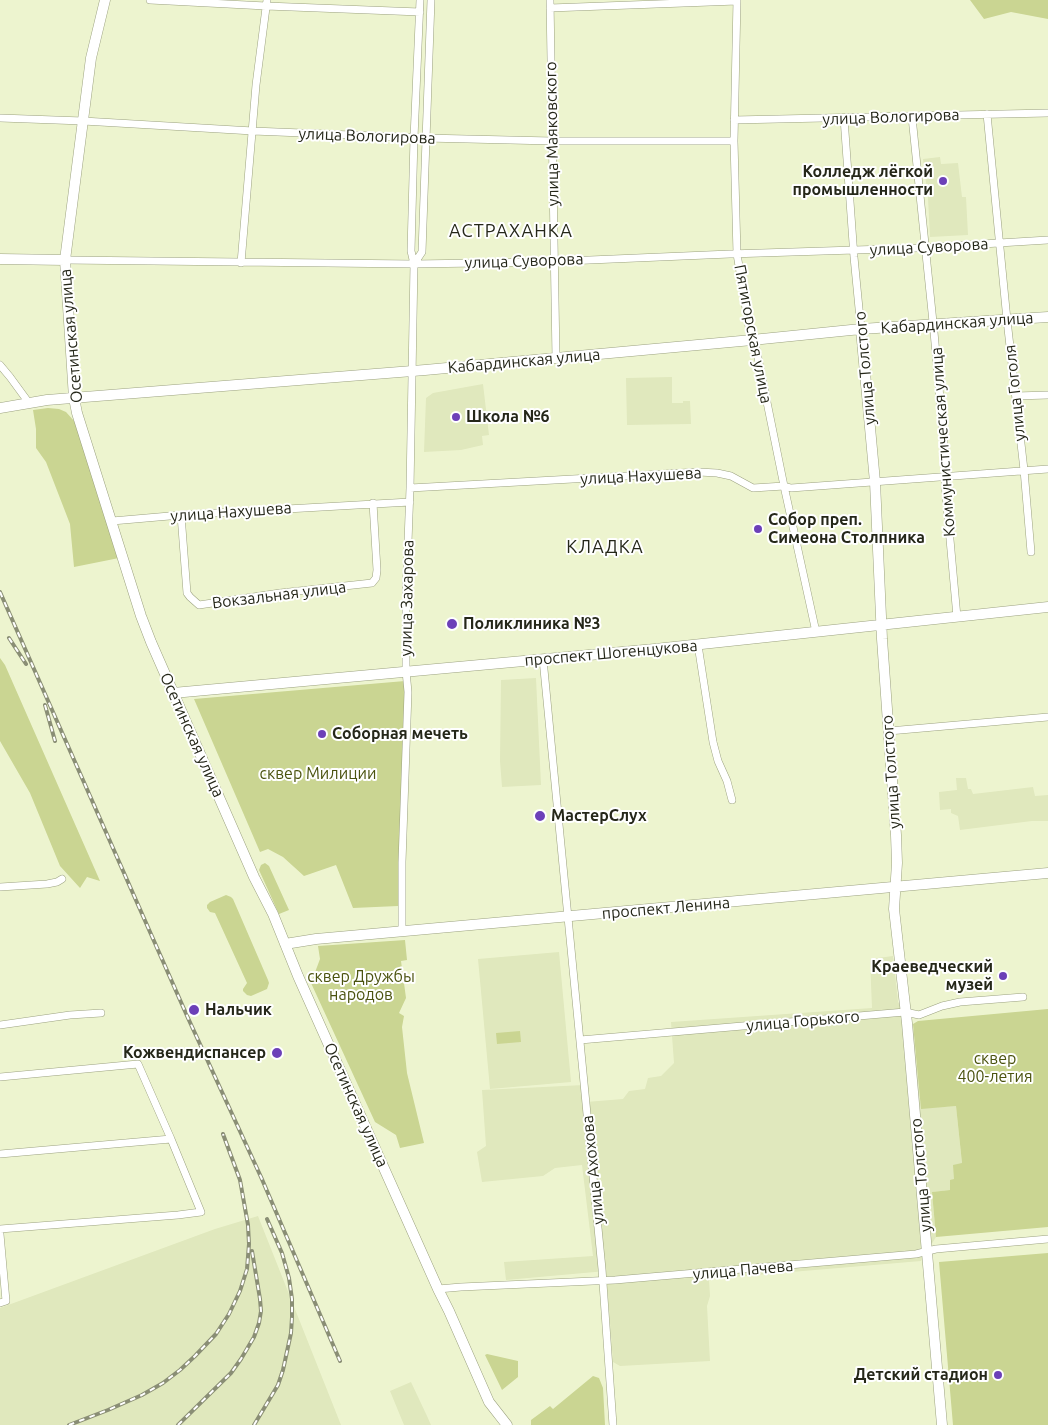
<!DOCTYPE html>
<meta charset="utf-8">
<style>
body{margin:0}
canvas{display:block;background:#edf4cf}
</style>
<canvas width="1048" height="1425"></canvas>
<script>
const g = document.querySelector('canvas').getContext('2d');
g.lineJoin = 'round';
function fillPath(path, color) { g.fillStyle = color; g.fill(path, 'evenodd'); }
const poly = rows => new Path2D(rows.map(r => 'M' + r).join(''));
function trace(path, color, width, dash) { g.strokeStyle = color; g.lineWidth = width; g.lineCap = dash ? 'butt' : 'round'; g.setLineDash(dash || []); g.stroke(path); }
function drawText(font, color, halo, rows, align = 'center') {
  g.font = font + ' Ubuntu,sans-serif'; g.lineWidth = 4; g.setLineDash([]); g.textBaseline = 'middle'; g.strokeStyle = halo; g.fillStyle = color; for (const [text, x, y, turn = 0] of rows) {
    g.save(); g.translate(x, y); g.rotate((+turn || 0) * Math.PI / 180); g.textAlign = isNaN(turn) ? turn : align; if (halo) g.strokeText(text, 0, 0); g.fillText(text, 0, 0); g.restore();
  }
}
const built = poly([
 [940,157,941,164,958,163,962,197,966,197,968,235,930,237,928,198,923,159],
 [672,377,672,403,683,403,683,401,690,401,691,424,627,425,626,378],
 [483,384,489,435,482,436,483,445,461,450,424,452,426,398,433,393],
 [536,678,541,785,502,787,500,761,501,680],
 [956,778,966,778,968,789,971,789,973,794,1033,787,1035,796,1048,795,1048,821,1032,821,960,830,958,816,951,813,951,809,940,810,939,792,957,790],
 [559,952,571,1082,490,1089,478,959],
 [893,956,898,1002,913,1024,921,1108,956,1106,962,1164,950,1190,932,1192,936,1237,921,1261,709,1279,710,1296,707,1306,710,1361,620,1366,613,1362,606,1271,506,1280,504,1262,593,1256,582,1165,555,1168,543,1176,482,1182,477,1152,486,1146,482,1090,584,1085,586,1102,623,1099,629,1091,645,1089,648,1078,661,1076,674,1063,671,1022,872,1008,870,959],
 [258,1216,341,1425,0,1425,0,1308,215,1229],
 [411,1382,427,1416,431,1425,404,1425,390,1391]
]);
const green = poly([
 [970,0,1048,0,1048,19,1011,12,984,19],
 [48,408,59,409,66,412,75,422,119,558,74,567,70,524,46,462,36,448,36,429,33,410],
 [0,658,5,665,100,881,87,877,80,888,60,866,30,793,0,741],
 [405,681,398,906,353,908,336,865,304,876,283,857,268,849,260,852,194,699],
 [265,863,269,866,289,910,279,914,259,870,261,865],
 [226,895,231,897,233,899,268,980,269,983,267,989,251,996,247,995,243,991,243,989,247,983,215,913,210,912,207,908,207,905,210,902],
 [405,940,407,960,401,961,406,998,399,1013,404,1016,402,1027,407,1073,424,1143,400,1148,396,1135,375,1122,311,983,320,959,318,946],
 [1048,1009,1048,1227,936,1237,932,1192,950,1190,950,1180,954,1179,953,1165,962,1163,956,1106,921,1109,913,1024,918,1021],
 [520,1031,521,1042,497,1044,496,1033],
 [1048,1253,1048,1425,953,1425,939,1262],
 [487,1354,518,1361,518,1377,502,1390,485,1355],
 [593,1376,599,1378,603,1388,605,1425,531,1425,531,1420,550,1406,553,1409]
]);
const street = poly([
 [150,0,266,6,420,12],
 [550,0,556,358],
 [737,0,734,141,737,254,750,333,756,348,784,486,816,632],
 [550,8,737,1],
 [987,114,1007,320,1024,470,1031,552],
 [912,117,934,332,947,476,945,484,957,617],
 [0,118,83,121,253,131,425,138,552,141,734,141],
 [844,118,854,257,861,329],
 [734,120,1048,113],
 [65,260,414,264,543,262,730,254,917,248,1048,240],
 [241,263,256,85,267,0],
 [414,264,422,252,431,0],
 [0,365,10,377,29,403],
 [1016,396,1048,395],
 [410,488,699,472,717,473,731,476,753,488,784,486,791,488,1048,469],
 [181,515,187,593,190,597,199,605,280,593,372,583,376,578,377,570,373,503],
 [112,521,181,515,410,502],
 [698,645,713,742,718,761,727,781,732,800],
 [543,659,602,1269,613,1425],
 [889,731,1048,717],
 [0,887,47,884,57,882,62,879],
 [402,932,402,862,408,692,406,671,406,596,410,488,414,264,411,251,414,138,420,0],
 [0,1025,70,1015,101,1013],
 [580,1040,905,1012,919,1015,942,1006,960,1002,1023,997],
 [0,1077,138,1064,171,1139,201,1212,178,1215,0,1229],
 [0,1154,171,1139],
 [0,1234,6,1301,0,1303],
 [438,1289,461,1287,615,1280,916,1254,936,1249,1048,1239]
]);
const secondary = poly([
 [105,0,91,58,65,260,74,398,77,413,141,616,151,642,254,877,273,914,298,976,438,1289,449,1311,489,1402,507,1425],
 [0,259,65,260],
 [861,329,875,482,882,639,896,835,897,863,894,909,907,1023,942,1425],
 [0,408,47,400,425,370,752,340,861,329,1048,317],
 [173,693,655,649,1048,607],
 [285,944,316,939,1048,873]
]);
const rail = poly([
 [0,592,188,1018,261,1177,340,1361],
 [9,638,26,664],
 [45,705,55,741],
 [69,1425,108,1410,142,1395,163,1383,180,1370,195,1356,216,1334,229,1314,240,1291,247,1269,249,1244,248,1225,240,1180,223,1134],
 [178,1425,231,1373,241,1359,254,1337,259,1323,261,1311,260,1299,252,1251],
 [254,1425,278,1385,283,1370,291,1333,292,1317,292,1299,289,1278,282,1253,267,1219]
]);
const markers = [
 [943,181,5,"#6c40b8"],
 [456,417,5,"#6c40b8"],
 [758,529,5,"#6c40b8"],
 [452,624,6,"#6c40b8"],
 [322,734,5,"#6c40b8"],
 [540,816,6,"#6c40b8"],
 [1003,976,5,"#6c40b8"],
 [194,1010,6,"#6c40b8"],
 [277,1053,6,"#6c40b8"],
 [998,1375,5,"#6c40b8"]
];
const streetNames = [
 ["улица Вологирова",891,117,-2],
 ["улица Маяковского",552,134,-91],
 ["улица Вологирова",367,136,2],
 ["улица Суворова",929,247,-3],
 ["улица Суворова",524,261,-2],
 ["Кабардинская улица",957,323,-4],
 ["Пятигорская улица",753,334,79],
 ["Осетинская улица",71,336,-95],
 ["Кабардинская улица",524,361,-5],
 ["улица Толстого",865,368,-95],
 ["улица Гоголя",1015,393,-96],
 ["Коммунистическая улица",943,442,-94],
 ["улица Нахушева",641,476,-3],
 ["улица Нахушева",231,512,-4],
 ["Вокзальная улица",279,595,-7],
 ["улица Захарова",407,598,-89],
 ["проспект Шогенцукова",611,653,-5],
 ["Осетинская улица",192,735,66],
 ["улица Толстого",891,772,-94],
 ["проспект Ленина",666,908,-5],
 ["улица Горького",803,1021,-5],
 ["Осетинская улица",356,1105,66],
 ["улица Ахохова",593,1170,-96],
 ["улица Толстого",921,1175,-95],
 ["улица Пачева",743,1270,-5]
];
const poiNames = [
 ["Колледж лёгкой",933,172,"right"],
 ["промышленности",933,190,"right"],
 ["Школа №6",466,417],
 ["Собор преп.",768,520],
 ["Симеона Столпника",768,538],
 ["Поликлиника №3",463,624],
 ["Соборная мечеть",332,734],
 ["МастерСлух",551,816],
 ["Краеведческий",993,967,"right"],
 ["музей",993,985,"right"],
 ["Нальчик",205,1010],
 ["Кожвендиспансер",266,1053,"right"],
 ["Детский стадион",988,1375,"right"]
];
const parkNames = [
 ["сквер Милиции",318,774],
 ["сквер Дружбы",361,977],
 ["народов",361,995],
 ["сквер",995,1059],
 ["400-летия",995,1077]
];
const neighbourhoodNames = [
 ["АСТРАХАНКА",511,231],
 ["КЛАДКА",605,547]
];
fillPath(built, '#e0e8bd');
fillPath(green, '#cad592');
trace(street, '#9ca280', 8);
trace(secondary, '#9ca280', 11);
trace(street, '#fff', 7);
trace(secondary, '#fff', 10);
trace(rail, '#8a8e75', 4);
trace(rail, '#fff', 2, [5.5]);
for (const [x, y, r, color] of markers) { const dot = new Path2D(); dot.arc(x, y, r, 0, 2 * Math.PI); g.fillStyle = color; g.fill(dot); trace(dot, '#fff', 2); }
drawText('16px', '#252719', '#fff', streetNames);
drawText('bold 16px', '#252719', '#fff', poiNames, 'left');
drawText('16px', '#4b530f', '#fff', parkNames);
g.letterSpacing = '1px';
drawText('18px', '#252719', '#fff', neighbourhoodNames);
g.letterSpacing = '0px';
</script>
